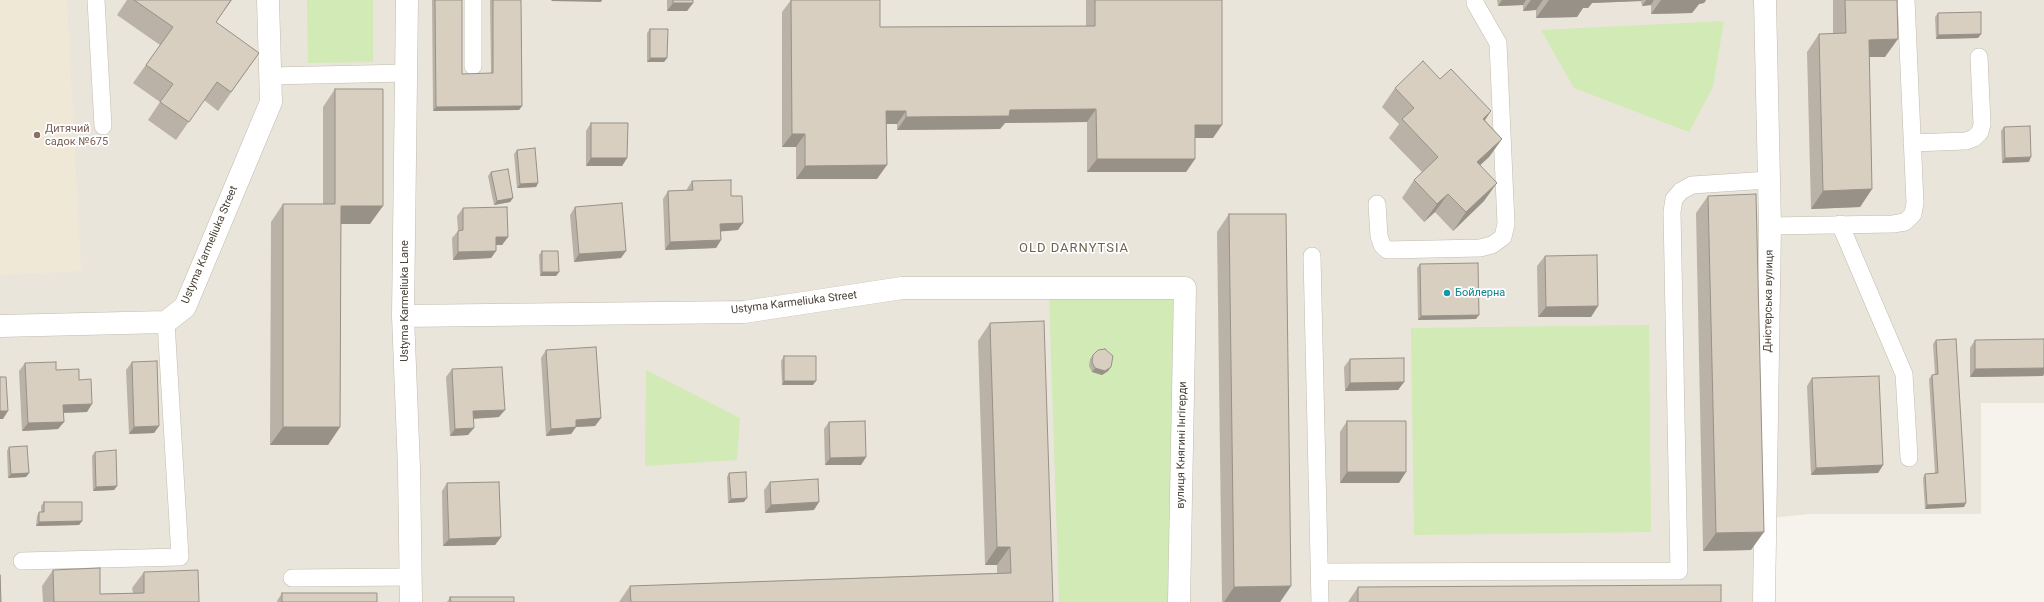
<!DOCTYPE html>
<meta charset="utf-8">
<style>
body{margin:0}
canvas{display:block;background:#f6f3ec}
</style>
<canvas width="2044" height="602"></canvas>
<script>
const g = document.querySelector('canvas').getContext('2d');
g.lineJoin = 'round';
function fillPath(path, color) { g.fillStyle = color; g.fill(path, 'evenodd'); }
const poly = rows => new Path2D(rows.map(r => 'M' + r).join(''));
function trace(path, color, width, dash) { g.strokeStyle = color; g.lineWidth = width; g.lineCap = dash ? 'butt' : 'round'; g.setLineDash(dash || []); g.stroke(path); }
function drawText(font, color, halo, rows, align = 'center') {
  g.font = font + ' Roboto,sans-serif'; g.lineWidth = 3.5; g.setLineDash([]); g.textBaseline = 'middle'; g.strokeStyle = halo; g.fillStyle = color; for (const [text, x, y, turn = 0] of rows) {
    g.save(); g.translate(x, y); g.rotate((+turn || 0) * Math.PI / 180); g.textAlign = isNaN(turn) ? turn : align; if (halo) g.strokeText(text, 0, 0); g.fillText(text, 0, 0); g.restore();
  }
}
const residential = poly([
 [0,0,2044,0,2044,403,1981,403,1981,514,1810,514,1771,518,1770,602,0,602]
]);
const education = poly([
 [0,0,67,0,81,271,0,275]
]);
const green = poly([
 [307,0,373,0,373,62,308,63],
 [1724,21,1713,87,1689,132,1574,88,1541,30],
 [1049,294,1173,296,1171,602,1059,602],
 [1649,325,1651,532,1414,535,1411,328],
 [646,370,740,418,737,460,645,466]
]);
const lane = poly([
 [96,0,103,126],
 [473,0,473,66],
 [270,76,407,73],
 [1912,143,1966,141,1974,138,1980,132,1982,124,1979,57],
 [1377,204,1379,236,1382,245,1387,250,1480,248,1492,245,1503,237,1506,224,1498,43,1475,3,1475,0],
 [1840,224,1904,374,1909,458],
 [1770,226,1893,224,1905,222,1913,214,1915,203,1906,0],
 [1312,256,1320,602],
 [22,561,180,557,166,322],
 [1321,572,1679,571,1672,212,1674,199,1681,191,1692,185,1769,180],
 [292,578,410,577]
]);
const street = poly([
 [407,0,403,316,409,468,411,602],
 [403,316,744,312,902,288,1185,288,1179,602],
 [0,326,166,322,185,307,271,102,268,0],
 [1764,602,1770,226,1765,0]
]);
const wall = poly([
 [127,0,232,0,216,22,259,53,218,111,204,100,176,140,148,120,160,102,133,83,160,45,117,15],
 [432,0,462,0,462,74,491,74,490,0,521,0,522,106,519,110,433,111],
 [667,0,693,0,693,3,687,11,667,11],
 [791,0,880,0,880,27,1086,26,1086,0,1222,0,1213,138,1195,138,1195,159,1186,172,1087,172,1087,122,1005,123,1000,129,897,130,897,124,886,124,877,179,796,179,796,147,782,147,782,12],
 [1497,0,1706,0,1704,3,1699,4,1692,13,1651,14,1651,5,1642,6,1641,1,1592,3,1588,8,1583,8,1577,17,1536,18,1536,10,1523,11,1523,5,1498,6],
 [1833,0,1897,0,1885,57,1869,57,1872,189,1860,207,1811,209,1807,52,1819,34,1833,34],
 [1938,13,1981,34,1978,38,1936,39,1935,17],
 [650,29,667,58,664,62,647,62,647,33],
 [1440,79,1485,120,1502,139,1489,157,1480,165,1484,201,1453,231,1435,212,1424,222,1402,198,1414,180,1422,172,1389,138,1399,124,1382,107,1395,88],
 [335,89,370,224,341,224,340,427,328,445,270,445,271,222,283,204,323,204,323,107],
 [591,123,627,158,622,166,586,166,586,131],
 [2004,127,2029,162,2002,163,2001,131],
 [517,150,538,183,536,187,517,188,514,154],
 [491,172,513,198,510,202,494,205,488,176],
 [692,181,731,196,738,230,721,231,721,240,716,248,665,250,663,199,668,191,687,190,687,189],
 [1708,196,1751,550,1703,551,1696,213],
 [575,207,621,258,574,262,570,215],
 [463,208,508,237,502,245,496,245,496,251,491,258,453,260,452,238,458,231,457,216],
 [1229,214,1291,586,1280,602,1222,602,1217,232],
 [542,251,559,272,556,276,540,276,539,255],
 [1545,256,1598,306,1591,317,1538,317,1537,266],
 [1420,264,1476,319,1418,320,1417,268],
 [990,323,1053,602,619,602,630,586,997,573,997,565,985,565,978,341],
 [1936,340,1964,507,1925,509,1923,478,1925,474,1935,473,1929,379,1932,375,1935,374,1933,344],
 [1975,340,2043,376,1970,377,1970,348],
 [546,350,601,418,595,426,576,427,571,434,546,436,541,358],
 [1093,355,1111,367,1108,371,1102,375,1092,372,1089,366,1090,359],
 [784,356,813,385,782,385,781,361],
 [1350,359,1404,382,1398,390,1345,391,1344,367],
 [132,362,159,426,154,433,129,434,126,370],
 [25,363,56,370,79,380,87,412,63,413,64,422,58,429,22,431,19,371],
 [452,369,499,417,473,419,468,435,450,436,446,377],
 [1812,378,1883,465,1878,473,1811,475,1807,386],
 [1347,421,1399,483,1340,483,1340,432],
 [829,422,866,457,861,465,825,465,824,429],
 [9,447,29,473,26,477,8,478,7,451],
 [95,452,117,486,114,490,93,491,92,456],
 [729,473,744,502,728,503,727,477],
 [770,482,814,510,765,513,764,490],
 [447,483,501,537,495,545,443,546,442,491],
 [44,502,82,521,79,525,36,526,37,516,39,512,41,512,41,506],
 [53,570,100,594,133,593,132,588,144,572,199,602,43,602,42,586],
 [1358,587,1721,602,1348,602],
 [282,593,377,602,277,602,277,601],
 [450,597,514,602,447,602]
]);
const shadedWall = poly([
 [552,0,602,0,601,2,551,1],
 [1502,0,1526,0,1523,5,1498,6],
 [1531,0,1543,0,1536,10,1523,11],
 [1549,0,1642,0,1641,1,1592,3,1588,8,1583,8,1577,17,1536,18],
 [1646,0,1654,0,1651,5,1642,6],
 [1661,0,1706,0,1704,3,1699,4,1692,13,1651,14],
 [673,3,693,3,687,11,667,11],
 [1981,34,1978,38,1936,39,1938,35],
 [1898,39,1885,57,1856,57,1869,40],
 [650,58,667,58,664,62,647,62],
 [522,106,519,110,433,111,436,107],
 [1096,109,1087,122,1005,123,1000,129,897,130,906,117,1010,110],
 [886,111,906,111,897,124,877,124],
 [1491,111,1479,129,1483,119],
 [1195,125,1222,125,1213,138,1186,138],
 [792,134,805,134,796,147,782,147],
 [1502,139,1489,157,1464,180,1477,162],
 [2031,157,2029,162,2002,163,2005,158],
 [591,158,627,158,622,166,586,166],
 [1097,159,1195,159,1186,172,1087,172],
 [887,165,877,179,796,179,805,166],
 [538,183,536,187,517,188,520,184],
 [1497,183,1484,201,1453,231,1466,212],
 [1872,189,1860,207,1811,209,1823,191],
 [1448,194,1435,212,1424,222,1437,204],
 [513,198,510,202,494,205,497,201],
 [341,206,383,206,370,224,329,224],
 [743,223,738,230,715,232,720,224],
 [496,237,508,237,502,245,491,245],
 [721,240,716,248,665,250,670,242],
 [496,251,491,258,453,260,458,252],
 [626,251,621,258,574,262,579,254],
 [542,272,559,272,556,276,540,276],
 [1598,306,1591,317,1538,317,1546,307],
 [1479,315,1476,319,1418,320,1421,316],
 [1111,367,1108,371,1102,375,1092,372,1095,368],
 [2044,368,2044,374,2043,376,1970,377,1975,369],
 [784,381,816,381,813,385,782,385],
 [1404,382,1398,390,1345,391,1350,383],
 [92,404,87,412,57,413,63,405],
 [505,410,499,417,467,419,473,411],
 [0,411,8,411,3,419,0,419],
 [601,418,595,426,576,427,571,434,546,436,551,429,576,420],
 [64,422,58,429,22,431,28,423],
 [159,426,154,433,129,434,134,427],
 [283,427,340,427,328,445,270,445],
 [474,428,468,435,450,436,455,429],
 [866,457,861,465,825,465,830,458],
 [1883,465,1878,473,1811,475,1816,468],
 [1347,472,1406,472,1399,483,1340,483],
 [29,473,26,477,8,478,11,474],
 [117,486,114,490,93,491,96,487],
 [747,498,744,502,728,503,731,499],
 [819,502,814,510,765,513,771,505],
 [1966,503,1964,507,1925,509,1927,505],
 [82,521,79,525,36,526,39,522],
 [1764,532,1751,550,1703,551,1716,533],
 [501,537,495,545,443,546,449,539],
 [997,547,1010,547,997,565,985,565],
 [1291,586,1280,602,1224,602,1234,587]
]);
const building = poly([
 [134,0,231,0,216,22,259,53,231,92,217,82,189,122,160,102,173,84,146,65,173,27,134,0],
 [435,0,462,0,462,74,493,73,493,0,521,0,522,106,436,107,435,0],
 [673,0,693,0,693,3,673,3,673,0],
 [791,0,880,0,880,27,1095,26,1095,0,1222,0,1222,125,1195,125,1195,159,1097,159,1096,109,1010,110,1009,116,906,117,906,111,886,111,887,165,805,166,805,134,792,134,791,0],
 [1845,0,1897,0,1898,39,1869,40,1872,189,1823,191,1819,34,1846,33,1845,0],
 [1981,12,1981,34,1938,35,1938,13,1981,12],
 [650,29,668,29,667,58,650,58,650,29],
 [1423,61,1440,79,1451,69,1491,111,1483,119,1502,139,1477,162,1497,183,1466,212,1448,194,1437,204,1414,180,1438,157,1402,119,1414,108,1395,88,1423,61],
 [335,89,383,89,383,206,341,206,340,427,283,427,283,204,335,204,335,89],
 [591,123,628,123,627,158,591,158,591,123],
 [2030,126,2031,157,2005,158,2004,127,2030,126],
 [535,148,538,183,520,184,517,150,535,148],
 [508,169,513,198,497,201,491,172,508,169],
 [731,180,731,196,742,196,743,223,720,224,721,240,670,242,668,191,693,190,692,181,731,180],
 [1756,194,1764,532,1716,533,1708,196,1756,194],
 [622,203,626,251,579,254,575,207,622,203],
 [507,207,508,237,496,237,496,251,458,252,458,231,463,230,463,208,507,207],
 [1229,214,1286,214,1291,586,1234,587,1229,214],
 [542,251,558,251,559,272,542,272,542,251],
 [1597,255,1598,306,1546,307,1545,256,1597,255],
 [1478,263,1479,315,1421,316,1420,264,1478,263],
 [1044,321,1053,602,631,602,630,586,1011,573,1010,547,997,547,990,323,1044,321],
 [1956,339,1966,503,1927,505,1925,474,1938,473,1932,375,1938,374,1936,340,1956,339],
 [2044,339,2044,368,1975,369,1975,340,2044,339],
 [596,347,601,418,576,420,576,427,551,429,546,350,596,347],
 [1105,349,1113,356,1111,367,1105,371,1095,368,1092,362,1093,355,1098,350,1105,349],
 [784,356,816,356,816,381,784,381,784,356],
 [1404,358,1404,382,1350,383,1350,359,1404,358],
 [157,361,159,426,134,427,132,362,157,361],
 [56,362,56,370,79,369,79,380,91,379,92,404,63,405,64,422,28,423,25,363,56,362],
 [502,367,505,410,473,411,474,428,455,429,452,369,502,367],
 [1879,376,1883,465,1816,468,1812,378,1879,376],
 [0,377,6,377,8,411,0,411,0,377],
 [865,421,866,457,830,458,829,422,865,421],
 [1347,421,1406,421,1406,472,1347,472,1347,421],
 [27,446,29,473,11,474,9,447,27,446],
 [116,450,117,486,96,487,95,452,116,450],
 [746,472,747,498,731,499,729,473,746,472],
 [818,479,819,502,771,505,770,482,818,479],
 [499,482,501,537,449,539,447,483,499,482],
 [44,502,82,502,82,521,39,522,39,512,44,512,44,502],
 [100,568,100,594,144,593,144,572,198,570,199,602,54,602,53,570,100,568],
 [0,575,1,602,0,602,0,575],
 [1721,585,1721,602,1358,602,1358,587,1721,585],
 [282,593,377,593,377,602,282,602,282,593],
 [450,597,514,597,514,602,451,602,450,597]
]);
const markers = [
 [37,135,4,"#8d6e63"],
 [1447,293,4,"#0f9aa8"]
];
const educationNames = [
 ["Дитячий",45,129],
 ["садок №675",45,142]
];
const streetNames = [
 ["Ustyma Karmeliuka Street",210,245,-67],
 ["Ustyma Karmeliuka Lane",405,301,-90],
 ["Дністерська вулиця",1769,301,-89],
 ["Ustyma Karmeliuka Street",794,303,-7],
 ["вулиця Княгині Інгігерди",1182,445,-89]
];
const cultureNames = [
 ["Бойлерна",1455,293]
];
const quarterNames = [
 ["OLD DARNYTSIA",1074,249]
];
fillPath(residential, '#eae5da');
fillPath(education, '#efe8d6');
fillPath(green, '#d2eab5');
trace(lane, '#c2bbae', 18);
trace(street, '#c2bbae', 23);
trace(lane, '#fff', 17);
trace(street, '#fff', 22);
fillPath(wall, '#bab2a6');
fillPath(shadedWall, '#979187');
fillPath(building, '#d8cfc1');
trace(building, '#979187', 1);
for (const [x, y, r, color] of markers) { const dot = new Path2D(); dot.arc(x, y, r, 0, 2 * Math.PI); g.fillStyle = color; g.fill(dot); trace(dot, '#fff', 1.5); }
drawText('11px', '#785e54', '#fff', educationNames, 'left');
drawText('11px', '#4b4439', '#fff', streetNames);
drawText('11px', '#0d838f', '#fff', cultureNames, 'left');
g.letterSpacing = '1px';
drawText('13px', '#6e6250', '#fff', quarterNames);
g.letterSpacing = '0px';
</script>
